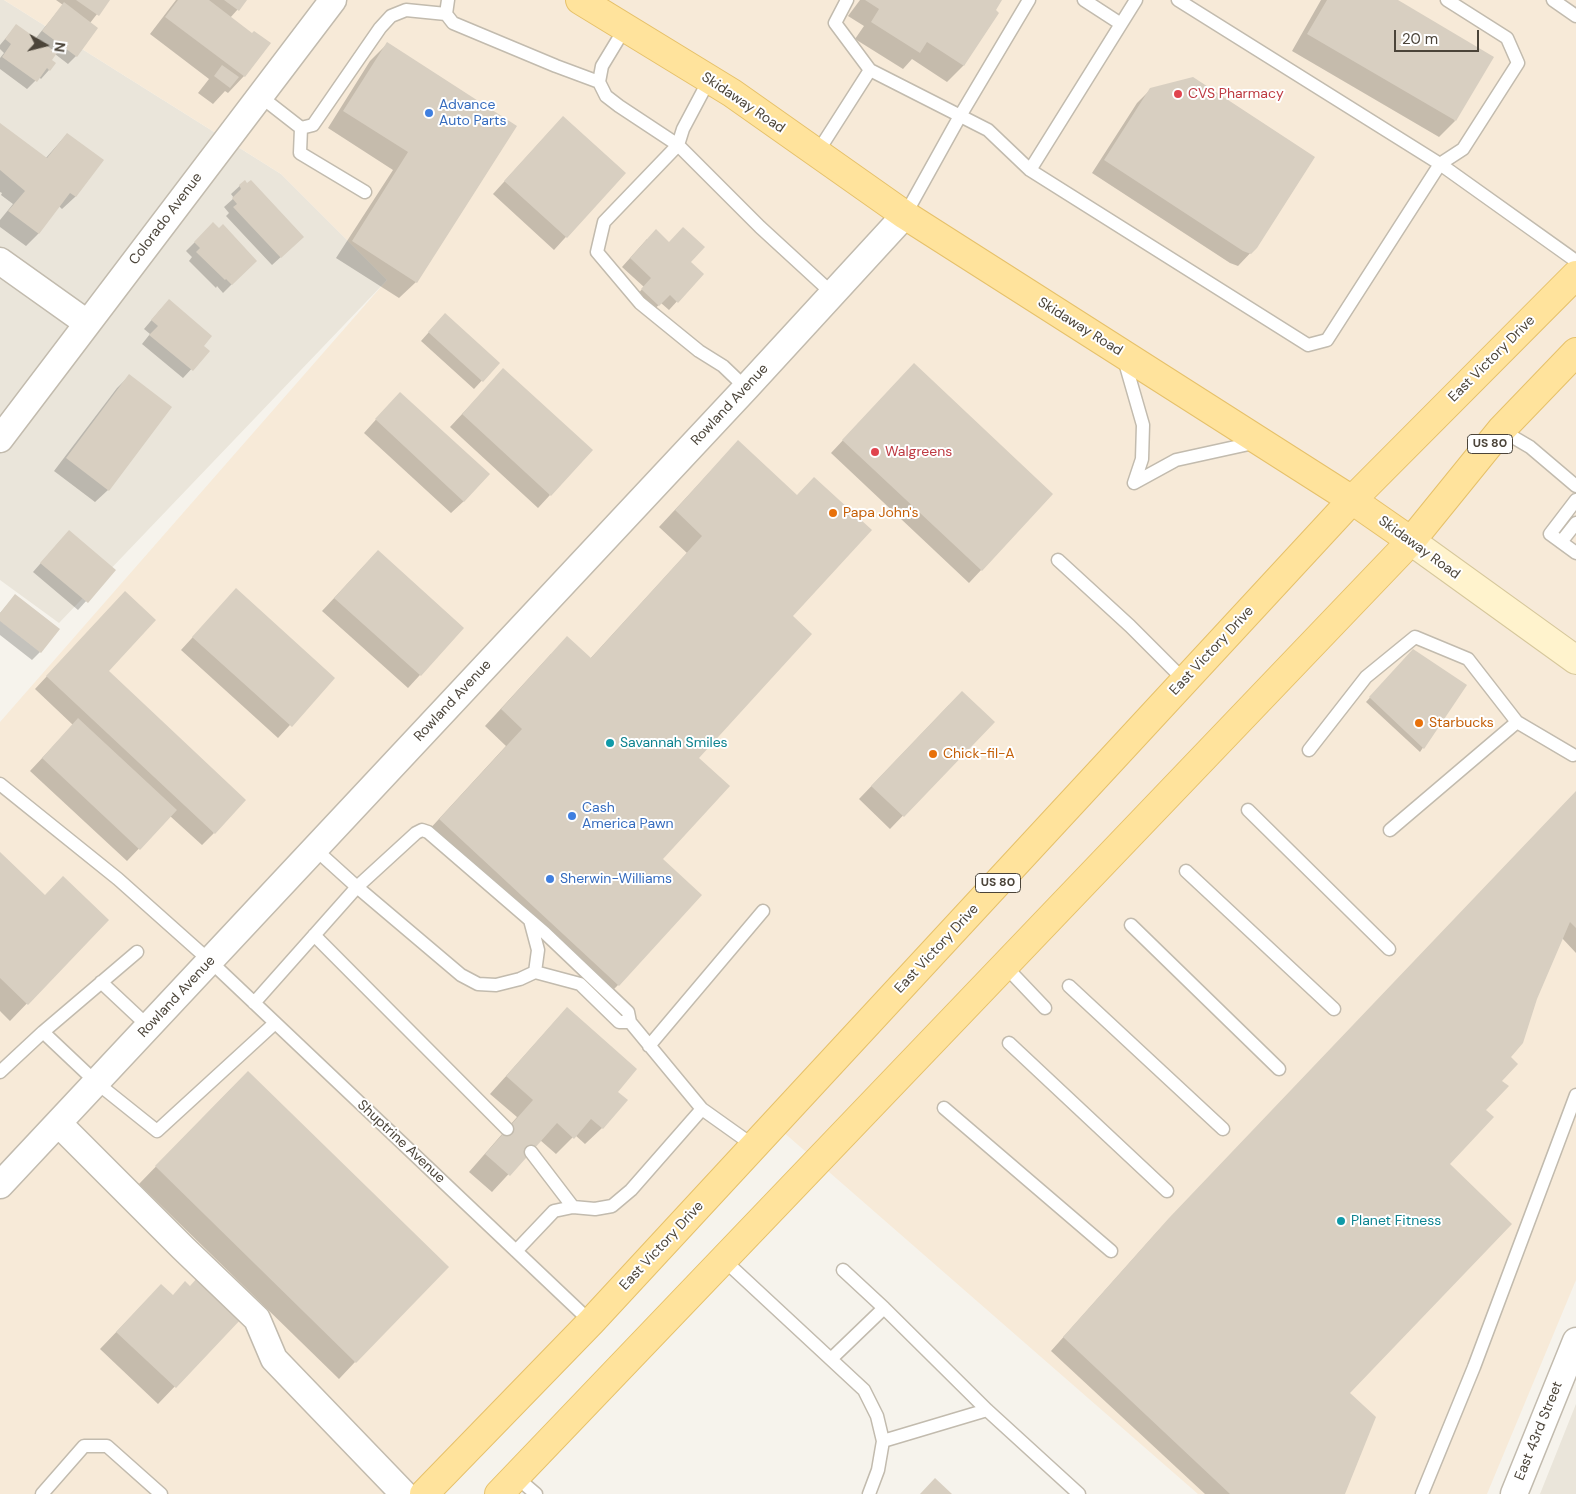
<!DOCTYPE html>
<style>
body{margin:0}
#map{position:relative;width:1576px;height:1494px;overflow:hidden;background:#f6f3ec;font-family:"DM Sans",sans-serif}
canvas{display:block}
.north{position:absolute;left:20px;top:20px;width:50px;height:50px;-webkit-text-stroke:4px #fff;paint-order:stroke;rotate:98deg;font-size:14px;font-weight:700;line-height:20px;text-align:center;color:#4b4439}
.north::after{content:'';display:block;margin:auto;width:18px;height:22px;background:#4b4439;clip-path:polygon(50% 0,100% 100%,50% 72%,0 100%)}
.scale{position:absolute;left:1394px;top:30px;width:85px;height:22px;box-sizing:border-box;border:2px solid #4b4439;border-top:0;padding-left:6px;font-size:15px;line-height:18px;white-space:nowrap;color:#4b4439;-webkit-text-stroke:4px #fff;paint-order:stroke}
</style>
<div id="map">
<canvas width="1576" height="1494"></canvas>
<div class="north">N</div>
<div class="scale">20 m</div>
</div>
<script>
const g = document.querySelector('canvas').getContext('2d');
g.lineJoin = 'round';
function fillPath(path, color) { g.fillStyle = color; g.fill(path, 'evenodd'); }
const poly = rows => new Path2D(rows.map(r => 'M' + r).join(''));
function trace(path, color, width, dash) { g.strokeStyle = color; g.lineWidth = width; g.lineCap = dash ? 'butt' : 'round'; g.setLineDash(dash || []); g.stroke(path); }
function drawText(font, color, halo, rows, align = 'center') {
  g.font = font + ' "DM Sans",sans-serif'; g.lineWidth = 4; g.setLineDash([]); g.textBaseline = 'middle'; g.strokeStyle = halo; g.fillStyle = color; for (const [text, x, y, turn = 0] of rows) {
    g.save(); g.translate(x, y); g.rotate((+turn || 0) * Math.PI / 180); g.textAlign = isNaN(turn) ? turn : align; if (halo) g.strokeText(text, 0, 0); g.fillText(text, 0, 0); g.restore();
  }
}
const residential = poly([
 [0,0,4,0,281,174,387,280,59,623,0,580],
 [1576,1404,1576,1494,1540,1494]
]);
const commercial = poly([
 [4,0,1576,0,1576,1280,1487,1494,1198,1494,766,1117,410,1494,0,1494,0,722,387,280,281,174]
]);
const shadow = poly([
 [56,0,108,0,90,23,76,56,68,64,55,54,50,60,54,64,49,70,41,79,39,77,27,89,0,69,0,58,4,53,0,49,0,45,16,26,35,39,63,5],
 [176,0,246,0,230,18,244,76,228,93,225,91,213,104,198,93,209,79,150,34],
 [860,0,1001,0,994,11,997,13,963,66,947,82,912,59,903,69,855,39,864,26,848,16],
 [1321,0,1395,0,1455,121,1439,137,1292,51],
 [387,44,515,126,416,282,399,298,336,258,393,170,328,128,370,61],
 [1150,90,1256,247,1238,266,1230,263,1092,173,1137,103],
 [0,124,45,159,67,134,102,161,75,197,62,209,59,206,38,234,26,246,0,227,0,220,13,204,1,195,2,193,0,192],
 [551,130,624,173,554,250,493,194],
 [244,182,294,245,272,265,226,216,229,213,224,207,234,198,231,194],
 [213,224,255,261,223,293,217,286,216,288,189,261,192,257,186,251],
 [647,239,669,244,702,274,669,310,661,303,650,313,634,298,644,287,622,267],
 [161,309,208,351,183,378,142,344,150,334,144,329],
 [437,323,498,363,474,389,421,341],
 [129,376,108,490,95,502,54,471,117,388],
 [902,377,1051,495,969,583,831,453],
 [491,383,550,495,538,508,450,427],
 [388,406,464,501,451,513,364,433],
 [722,459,791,616,697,758,618,985,606,997,427,832,506,746,485,726,551,654,590,659,687,553,659,527],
 [61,540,114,570,78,610,33,572],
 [378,551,463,628,408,688,322,611],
 [15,596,40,652,32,660,0,635,0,613],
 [224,603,333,678,278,738,181,650],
 [113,605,107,671,214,833,202,845,170,816,127,861,30,771,73,725,35,689],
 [1413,650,1465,685,1420,752,1366,702],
 [949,705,993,722,890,829,859,799],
 [1576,792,1576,953,1562,938,1509,1057,1501,1081,1485,1110,1448,1164,1349,1393,1343,1494,1205,1494,1051,1351,1157,1232],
 [0,853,45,896,107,920,10,1021,0,1011],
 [567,1008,616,1092,602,1128,585,1144,575,1135,556,1154,540,1140,492,1192,469,1172,517,1117,490,1094],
 [231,1089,355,1362,339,1379,139,1184],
 [172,1296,240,1318,158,1404,100,1349,145,1302]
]);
const building = poly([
 [76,0,110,0,99,16],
 [178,0,209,0,252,33,254,31,271,43,245,77,165,17],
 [224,0,247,0,239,11],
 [865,0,1002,0,996,10,999,13,964,66,927,42,920,53,871,22,879,9],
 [1327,0,1398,0,1494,57,1456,121,1307,34],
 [64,2,98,28,77,57,42,31],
 [16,24,57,53,52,60,56,63,50,71,47,68,37,82,2,57,11,44,5,39],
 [387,42,517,126,417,283,352,241,408,152,343,111],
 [222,65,239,77,230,88,214,76],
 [1193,77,1315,157,1257,248,1251,254,1243,251,1104,160,1150,88],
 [563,116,626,173,567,238,504,181],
 [0,123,47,158,67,133,104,160,76,197,70,193,39,234,8,211,25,191,0,170],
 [245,180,247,183,251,180,304,237,281,258,233,207,237,204,232,198,241,189,239,185],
 [213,222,219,228,223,224,257,261,232,285,226,279,225,280,196,252,200,248,194,242],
 [683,227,705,247,691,262,704,274,678,303,670,295,659,306,641,289,651,278,630,258,656,229,669,242],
 [169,299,212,336,204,346,210,351,193,371,149,335,158,326,151,320],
 [445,313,500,363,483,382,428,332],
 [914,363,1053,494,982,571,842,440],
 [503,368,593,450,551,496,462,414],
 [129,374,172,407,109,491,66,458],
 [400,392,490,474,464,502,375,419],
 [738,440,797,495,814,477,872,530,793,616,812,634,699,758,730,786,663,859,702,895,619,986,439,819,522,729,501,709,567,636,591,658,702,536,675,510],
 [69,530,116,570,88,603,40,563],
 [378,550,464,628,421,676,334,598],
 [236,588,335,678,292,727,192,637],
 [125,591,156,620,109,671,246,800,215,834,46,676],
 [15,594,60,629,41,653,0,621,0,613],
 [1413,649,1467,685,1424,749,1369,697],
 [962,691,995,722,904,817,871,786],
 [78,718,177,810,140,850,42,758],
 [1576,791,1576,928,1570,922,1537,999,1523,1043,1511,1057,1518,1064,1502,1081,1509,1086,1486,1110,1494,1117,1450,1164,1512,1224,1350,1393,1376,1417,1345,1494,1230,1494,1063,1337,1169,1218],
 [0,852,45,895,63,876,109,920,28,1005,0,978],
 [567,1007,637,1069,618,1092,628,1100,603,1129,591,1119,574,1139,557,1123,510,1176,485,1154,533,1100,506,1076],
 [248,1071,449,1267,356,1363,155,1166],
 [198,1277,242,1318,176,1388,116,1332,161,1284,173,1295,185,1281,190,1286],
 [935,1478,952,1494,920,1494]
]);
const lane = poly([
 [448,0,446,14,453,23,556,66,599,82],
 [847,0,835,23,870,70,988,130,1030,170,1308,345,1327,340,1440,164,1576,261],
 [1084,0,1121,24],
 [1178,0,1440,164,1463,149,1518,63,1507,38,1447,0],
 [1553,0,1576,16],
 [625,28,602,66,599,82,606,96,619,106,678,145,604,222,597,252,640,303,699,351,723,366,746,388],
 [709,80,683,129,678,145,760,227,833,294],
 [260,96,301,128],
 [301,128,313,125,380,28,391,16,406,10,446,14],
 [301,128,300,153,365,192],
 [817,153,870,70],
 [1030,170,1136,0],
 [905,215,960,116,1029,0],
 [1124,359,1143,425,1142,459,1134,483,1176,460,1258,442],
 [1501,430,1530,447,1576,486],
 [1576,500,1550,534,1576,553],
 [1561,542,1576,523],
 [1058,560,1130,626,1185,681],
 [1309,750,1366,677,1415,637,1468,659,1517,722],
 [0,784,118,879,210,961,591,1322],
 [1248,810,1389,949],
 [1390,830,1517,722,1573,755],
 [315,849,357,887,416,833,422,830,428,832,545,933,628,1012,630,1022,702,1109,754,1146],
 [1186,871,1334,1009],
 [1131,925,1279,1069],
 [314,935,507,1129],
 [1005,966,1045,1008],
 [535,972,580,984,619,1022,630,1022],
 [101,982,149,1027],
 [1069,986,1223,1129],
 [254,1003,357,887,461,975,478,984,496,985,520,979,535,972,538,950,530,920],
 [43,1032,137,952],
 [1009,1043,1167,1191],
 [649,1046,763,911],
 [0,1072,43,1032,97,1083,157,1131,275,1023],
 [944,1108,1111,1251],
 [531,1152,573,1207],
 [516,1251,554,1211,573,1207,595,1209,612,1206,631,1190,702,1109],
 [724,1260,864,1390,877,1416,883,1441,878,1470,869,1494],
 [843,1270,884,1308,987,1410,1079,1494],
 [831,1359,884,1308],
 [883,1441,987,1410],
 [515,1476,536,1494],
 [42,1494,84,1446,107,1446,161,1494],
 [1422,1494,1474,1367,1576,1095]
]);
const street = poly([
 [0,261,87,323],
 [0,439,333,0],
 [59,1124,183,1248,257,1319,274,1359,404,1494],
 [0,1185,746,388,905,215],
 [1514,1494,1576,1341]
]);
const secondary = poly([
 [1411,541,1576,660]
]);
const primary = poly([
 [580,0,732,93,905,215,1352,500,1411,541],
 [424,1494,591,1322,1352,500,1576,275],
 [499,1494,1411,541,1501,430,1576,352]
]);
const markers = [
 [1178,94,5,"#e0444e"],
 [429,113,5,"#3f7fe0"],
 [875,452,5,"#e0444e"],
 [833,513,5,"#e8710a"],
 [1419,723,5,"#e8710a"],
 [610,743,5,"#0f9aa8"],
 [933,754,5,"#e8710a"],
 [572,816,5,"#3f7fe0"],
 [550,879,5,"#3f7fe0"],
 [1341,1221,5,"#0f9aa8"]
];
const shields = [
 [1490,444,45],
 [998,883,45]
];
const shieldNames = [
 ["US 80",1490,444],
 ["US 80",998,883]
];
const healthNames = [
 ["CVS Pharmacy",1188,94],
 ["Walgreens",885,452]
];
const streetNames = [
 ["Skidaway Road",743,103,34],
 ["Colorado Avenue",166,219,-53],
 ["Skidaway Road",1080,327,32],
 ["East Victory Drive",1492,359,-45],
 ["Rowland Avenue",730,405,-47],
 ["Skidaway Road",1419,548,36],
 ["East Victory Drive",1212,651,-47],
 ["Rowland Avenue",453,701,-47],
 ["East Victory Drive",937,949,-47],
 ["Rowland Avenue",177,997,-47],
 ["Shuptrine Avenue",401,1142,43],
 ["East Victory Drive",662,1246,-47],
 ["East 43rd Street",1539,1431,-68]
];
const shopNames = [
 ["Advance",439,105],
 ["Auto Parts",439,121],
 ["Cash",582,808],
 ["America Pawn",582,824],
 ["Sherwin-Williams",560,879]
];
const foodNames = [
 ["Papa John's",843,513],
 ["Starbucks",1429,723],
 ["Chick-fil-A",943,754]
];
const cultureNames = [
 ["Savannah Smiles",620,743],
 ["Planet Fitness",1351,1221]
];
fillPath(residential, '#eae5da');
fillPath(commercial, '#f7ead8');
fillPath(shadow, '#0003');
fillPath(building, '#d8cfc1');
trace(lane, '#c2bbae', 15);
trace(street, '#c2bbae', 29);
trace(secondary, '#d6c79b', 30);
trace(primary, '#e6c16a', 30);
trace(lane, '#fff', 12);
trace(street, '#fff', 26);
trace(secondary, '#fff3cd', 28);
trace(primary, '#ffe39c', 28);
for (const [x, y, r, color] of markers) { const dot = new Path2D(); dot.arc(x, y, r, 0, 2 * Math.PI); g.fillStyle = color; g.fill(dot); trace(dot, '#fff', 2); }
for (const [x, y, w] of shields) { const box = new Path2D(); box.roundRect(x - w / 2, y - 9.5, w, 19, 4); g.fillStyle = '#fff'; g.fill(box); trace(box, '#4b4439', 1); }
drawText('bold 12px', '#4b4439', null, shieldNames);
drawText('14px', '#be3a42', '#fff', healthNames, 'left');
drawText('14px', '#4b4439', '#fff', streetNames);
drawText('14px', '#366cbe', '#fff', shopNames, 'left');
drawText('14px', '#c56008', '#fff', foodNames, 'left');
drawText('14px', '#0d838f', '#fff', cultureNames, 'left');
</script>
